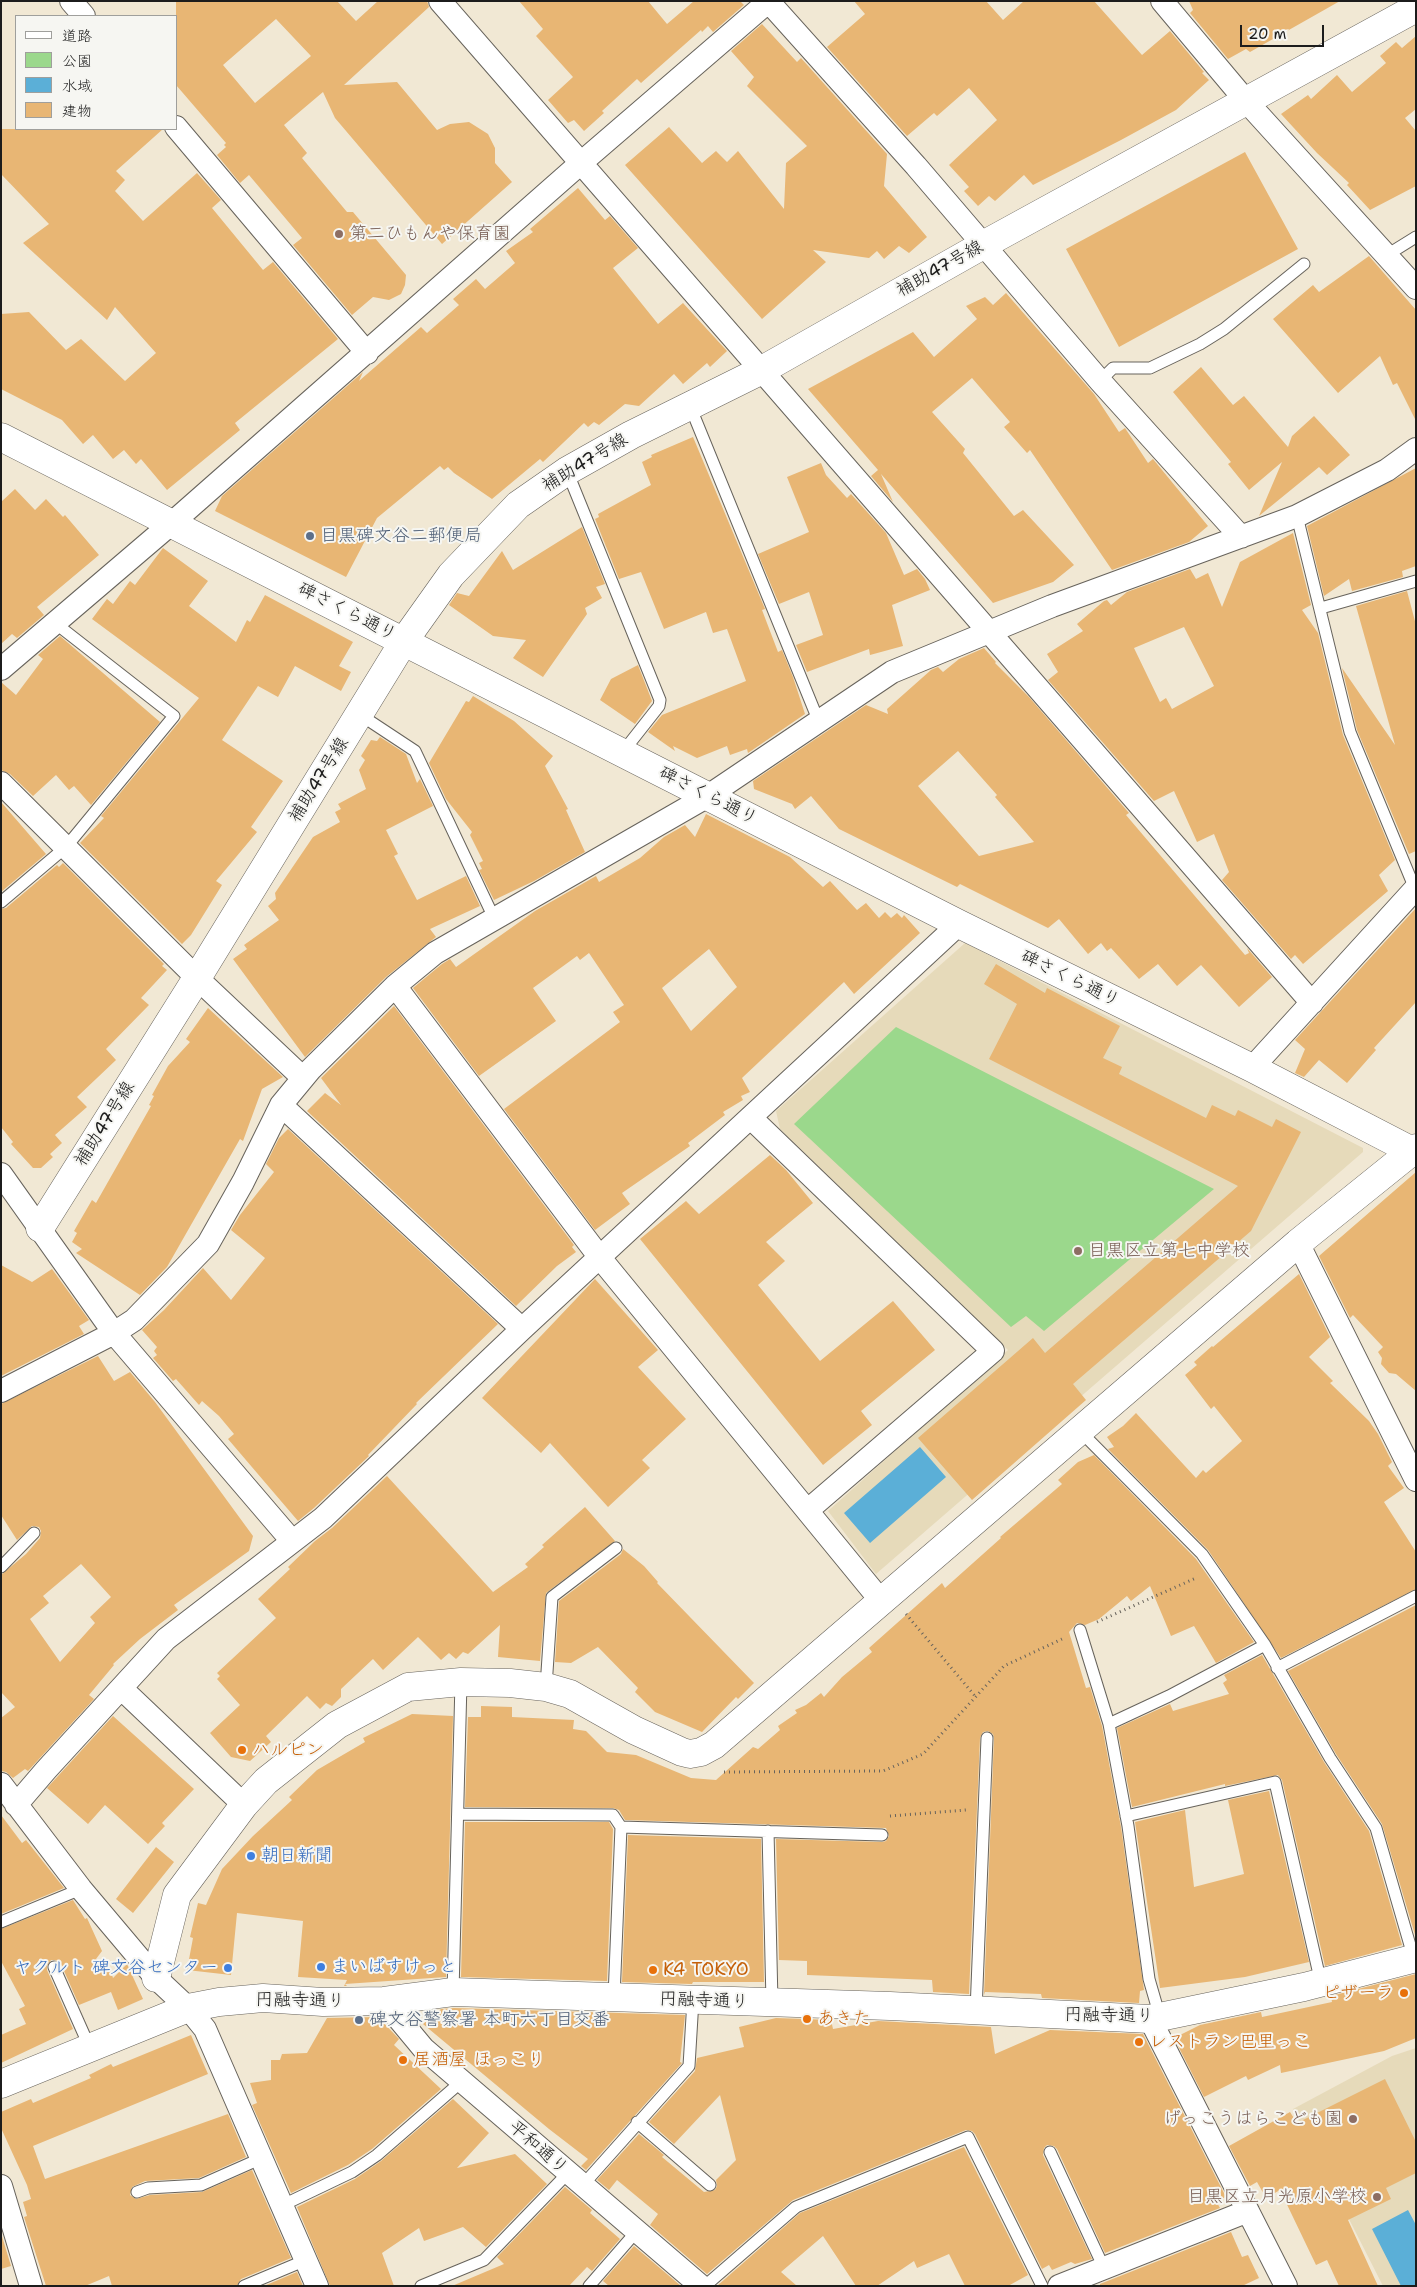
<!DOCTYPE html>
<meta charset="utf-8">
<style>
body{margin:0}
#map{position:relative;width:1417px;height:2287px;overflow:hidden;background:#f1e8d4;font-family:"Shantell Sans","Klee One",sans-serif}
canvas{display:block}
.frame{position:absolute;inset:0;border:2px solid #1c1c1c;pointer-events:none}
.legend{position:absolute;left:15px;top:15px;width:162px;height:115px;box-sizing:border-box;background:#f6f6f2;border:1px solid #9f9f9c;margin:0;padding:6px 9px;list-style:none;font-size:15px;color:#1c1c1c}
.legend li{display:flex;align-items:center;gap:10px;height:25px}
.legend b{width:25px;border:1px solid #9f9f9c}
.scale{position:absolute;left:1240px;top:25px;width:84px;height:22px;box-sizing:border-box;border:2px solid #1c1c1c;border-top:0;padding-left:6px;font-size:15px;line-height:18px;white-space:nowrap;color:#1c1c1c;-webkit-text-stroke:4px #f6f6f2;paint-order:stroke}
</style>
<div id="map">
<canvas width="1417" height="2287"></canvas>
<div class="frame"></div>
<ul class="legend">
<li><b style="height:6px;background:#fff"></b>道路</li>
<li><b style="height:14px;background:#9bd88c"></b>公園</li>
<li><b style="height:14px;background:#5bafd7"></b>水域</li>
<li><b style="height:14px;background:#e8b674"></b>建物</li>
</ul>
<div class="scale">20 m</div>
</div>
<script>
const g = document.querySelector('canvas').getContext('2d');
g.lineJoin = 'round';
function fillPath(path, color) { g.fillStyle = color; g.fill(path, 'evenodd'); }
const poly = rows => new Path2D(rows.map(r => 'M' + r).join(''));
function trace(path, color, width, dash) { g.strokeStyle = color; g.lineWidth = width; g.lineCap = dash ? 'butt' : 'round'; g.setLineDash(dash || []); g.stroke(path); }
function drawText(font, color, halo, rows, align = 'center') {
  g.font = font + ' "Shantell Sans","Klee One",sans-serif'; g.lineWidth = 4; g.setLineDash([]); g.textBaseline = 'middle'; g.strokeStyle = halo; g.fillStyle = color; for (const [text, x, y, turn = 0] of rows) {
    g.save(); g.translate(x, y); g.rotate((+turn || 0) * Math.PI / 180); g.textAlign = isNaN(turn) ? turn : align; if (halo) g.strokeText(text, 0, 0); g.fillText(text, 0, 0); g.restore();
  }
}
const built = poly([
 [965,943,1363,1148,1363,1152,876,1574,828,1511,1008,1350,780,1129,776,1111],
 [1416,2048,1416,2286,1383,2286,1293,2109,1392,2056]
]);
const green = poly([
 [896,1027,1214,1189,1044,1331,1026,1316,1011,1327,794,1124]
]);
const water = poly([
 [920,1447,946,1477,870,1543,844,1513],
 [1408,2210,1416,2225,1416,2286,1401,2286,1372,2229]
]);
const building = poly([
 [176,1,337,1,356,21,378,1,427,1,429,7,344,85,397,82,437,130,450,124,469,122,488,134,495,148,495,163,512,182,442,244,335,118,323,92,284,125,307,153,302,158,347,212,353,212,406,275,405,285,401,294,389,300,373,297,352,315,293,245,302,238,249,175,240,183,217,155,226,147,224,145,226,143,176,85],
 [276,19,311,56,255,103,223,65],
 [519,1,648,1,667,24,694,1,740,1,744,5,713,32,708,26,702,32,701,30,641,83,637,79,602,111,604,113,584,131,574,120,568,123,548,100,573,77,536,36,543,29],
 [854,1,986,1,1003,20,1024,1,1094,1,1142,55,1170,31,1204,72,1202,73,1209,80,1176,110,1121,140,1033,185,1024,175,995,201,989,196,978,206,964,191,969,187,949,165,997,120,969,88,937,116,934,113,907,136,827,47,865,14],
 [1189,1,1340,1,1250,52,1246,49,1228,59,1190,13,1193,10],
 [762,24,797,62,801,58,887,154,884,186,927,237,909,253,899,246,884,259,877,251,869,258,813,250,826,262,762,319,625,165,669,127,702,163,716,151,727,162,738,151,784,209,786,163,807,146,747,86,754,77,731,51],
 [1416,36,1416,109,1405,118,1416,131,1416,186,1370,210,1347,185,1349,183,1317,153,1281,114,1308,95,1311,99,1337,75,1352,92,1386,63,1380,56,1396,42,1402,48],
 [1,129,163,129,116,171,125,180,115,191,143,221,197,173,221,200,212,208,263,270,273,262,338,339,235,423,240,430,167,490,141,459,136,464,124,450,113,459,93,435,83,444,62,420,1,389,1,314,29,312,66,350,81,339,125,381,156,353,115,307,107,320,23,243,49,224,1,174],
 [1245,152,1298,249,1119,347,1066,249],
 [578,188,605,220,610,216,638,248,613,268,658,324,683,303,727,351,710,367,707,363,683,384,674,374,639,406,625,404,599,425,594,422,588,427,584,423,543,462,540,459,492,499,454,473,448,467,444,470,440,466,377,518,346,577,215,511,222,496,363,372,359,381,421,327,427,333,459,305,453,299,476,279,485,289,515,263,506,251,533,232,530,229],
 [1369,256,1416,310,1416,421,1397,383,1393,385,1380,356,1338,393,1273,319,1313,285,1319,292],
 [1006,293,1094,394,1119,432,1125,428,1148,463,1153,459,1208,526,1189,542,1112,570,1030,450,1027,453,1004,427,1010,422,972,378,932,412,965,449,963,453,1014,516,1023,510,1074,565,1053,582,993,603,881,474,893,502,871,476,878,470,808,389,913,332,934,357,977,319,966,306,985,297,993,305],
 [1201,367,1233,405,1244,396,1288,447,1292,436,1314,416,1350,455,1327,475,1319,467,1259,516,1282,462,1249,490,1228,464,1231,462,1173,392],
 [693,437,765,609,762,610,778,652,782,650,793,677,805,714,748,753,747,749,730,755,727,746,697,758,673,746,675,751,648,732,662,715,746,681,727,629,713,633,706,612,664,629,641,572,619,579,595,519,599,517,598,514,651,485,642,462,652,457,651,455],
 [821,463,826,475,847,498,851,494,886,533,904,575,917,569,925,579,930,590,892,605,903,646,870,655,869,649,807,672,796,645,823,635,809,592,779,604,758,554,809,532,787,477],
 [1416,468,1416,566,1402,571,1403,577,1352,591,1349,579,1324,596,1307,526],
 [15,489,35,510,46,499,63,517,65,515,99,555,37,607,44,615,17,638,12,634,1,644,1,502],
 [582,527,605,584,596,587,602,598,585,608,587,614,543,677,513,658,526,640,493,636,449,605,457,593,469,596,502,551,513,570],
 [1293,533,1311,605,1302,610,1318,633,1343,735,1395,860,1379,875,1388,891,1303,964,1295,955,1291,959,1222,880,1229,872,1214,834,1197,842,1174,791,1154,801,1048,680,1058,672,1047,654,1083,631,1077,624,1104,601,1107,600,1111,605,1127,592,1190,569,1196,579,1208,573,1222,607,1240,562],
 [1184,627,1214,686,1172,709,1166,698,1160,702,1134,648],
 [163,548,208,581,189,606,236,642,247,620,250,622,265,595,353,642,339,666,351,672,341,691,295,666,278,697,258,686,222,740,283,781,251,827,257,832,216,881,222,885,191,935,182,944,80,843,104,818,101,816,199,698,92,619,107,599,113,604,130,581,135,585],
 [1407,591,1416,625,1416,851,1409,854,1357,730,1342,668,1395,745,1356,606],
 [60,636,160,722,91,805,74,786,69,790,56,775,33,796,10,774,1,770,1,682,16,695,43,659,38,655],
 [984,648,996,662,995,663,1029,697,1129,813,1126,815,1245,955,1249,953,1247,948,1272,977,1239,1007,1201,965,1177,986,1158,964,1139,979,1111,948,1107,951,1101,943,1088,954,1059,919,1048,928,960,884,957,887,839,829,811,796,795,809,792,804,754,789,753,781,866,705,888,714,887,709,931,670,938,667,943,672,959,659],
 [958,751,997,795,995,797,1034,842,979,856,918,786],
 [638,665,652,701,635,724,600,700,611,679],
 [473,696,514,721,553,756,545,766,568,809,566,810,585,852,534,881,494,900,479,870,482,869,479,863,483,861,470,835,472,832,446,799,429,763,466,701,469,702],
 [380,737,406,754,417,783,420,779,433,806,386,830,398,854,394,856,417,900,466,876,480,906,430,929,436,937,386,977,305,1057,233,959,247,949,244,945,279,920,268,906,276,899,275,893,313,837,340,822,335,812,341,809,338,804,366,789,359,770,365,760,361,756,371,740,377,741],
 [1,802,46,854,1,892],
 [706,814,790,857,823,887,830,881,857,910,866,903,879,918,885,912,891,918,897,913,902,918,904,915,920,933,854,994,844,982,742,1078,750,1092,741,1096,743,1100,723,1112,725,1115,688,1143,690,1146,622,1193,630,1204,595,1230,504,1109,620,1022,613,1012,624,1005,589,953,580,960,577,956,533,988,556,1021,479,1076,413,988,442,964,450,959,456,967,535,911,596,876,599,882,640,858,664,837,685,825,695,837],
 [709,949,737,987,691,1031,662,988],
 [63,863,164,964,162,966,167,970,141,998,149,1005,106,1049,116,1060,77,1097,87,1107,55,1135,62,1143,50,1154,53,1157,41,1168,33,1168,11,1144,13,1142,1,1127,1,909,6,908,57,865,59,867],
 [1416,908,1416,1002,1374,1048,1376,1050,1347,1083,1319,1060,1304,1077,1295,1073,1305,1049,1295,1040],
 [996,964,1045,993,1047,988,1120,1026,1103,1058,1122,1067,1119,1074,1206,1118,1212,1105,1235,1116,1238,1110,1272,1127,1276,1119,1301,1132,1251,1231,1073,1384,1086,1400,972,1500,918,1438,1033,1338,1045,1353,1238,1186,989,1059,1017,1004,984,984],
 [394,1006,574,1245,572,1247,576,1252,557,1266,516,1306,307,1111,325,1093,341,1105,321,1078],
 [208,1008,283,1077,262,1089,243,1141,240,1139,167,1267,140,1295,76,1253,82,1249,72,1242,77,1233,74,1231,92,1200,96,1203,151,1106,149,1105,154,1096,152,1095,168,1066,190,1042,186,1039],
 [288,1129,498,1324,416,1403,417,1404,368,1455,369,1456,314,1508,298,1521,228,1439,234,1434,219,1416,202,1401,199,1405,176,1379,173,1381,153,1358,157,1355,154,1351,157,1347,142,1330,164,1310,203,1268,231,1300,265,1258,231,1230,240,1215,274,1172,266,1164,279,1138],
 [770,1155,786,1170,813,1203,766,1242,785,1261,758,1285,820,1361,893,1301,935,1350,861,1411,872,1425,823,1465,640,1239,686,1201,699,1214],
 [1416,1172,1416,1391,1396,1374,1389,1373,1381,1364,1382,1358,1378,1352,1383,1347,1353,1315,1350,1318,1319,1256],
 [1,1265,32,1282,52,1269,89,1320,79,1326,84,1334,1,1376],
 [1299,1274,1330,1337,1309,1357,1333,1381,1330,1383,1369,1421,1378,1434,1392,1462,1388,1466,1404,1488,1384,1502,1416,1552,1416,1589,1281,1658,1208,1550,1108,1449,1114,1447,1107,1437,1123,1426,1136,1413,1196,1478,1203,1470,1206,1473,1242,1441,1214,1406,1211,1409,1185,1375,1197,1365,1194,1362,1212,1346,1213,1347],
 [595,1279,658,1350,638,1367,686,1419,642,1460,650,1468,608,1507,550,1443,541,1453,482,1398],
 [98,1356,114,1381,130,1372,155,1402,253,1536,249,1551,174,1605,178,1610,140,1639,113,1664,114,1665,89,1695,94,1699,28,1771,25,1769,13,1778,6,1772,1,1771,1,1718,15,1707,1,1692,1,1575,26,1554,40,1538,41,1531,39,1527,32,1526,17,1540,1,1515,1,1404],
 [81,1564,111,1597,90,1617,95,1623,60,1662,30,1619,49,1603,43,1596],
 [1094,1455,1196,1559,1254,1642,1216,1663,1194,1626,1171,1636,1150,1586,1131,1601,1127,1596,1099,1619,1085,1625,1077,1623,1069,1632,1086,1688,1090,1687,1102,1726,1121,1827,1144,1990,1140,1991,1139,2003,1042,1998,1041,1994,985,1992,984,1995,994,1738,993,1734,988,1731,983,1732,980,1738,969,1994,933,1992,932,1980,807,1975,807,1961,779,1960,776,1839,882,1842,886,1841,889,1836,886,1828,625,1820,619,1810,613,1808,465,1807,468,1717,481,1717,481,1706,512,1707,512,1717,574,1720,573,1729,586,1731,607,1752,636,1755,691,1778,716,1780,753,1747,758,1749,780,1730,778,1726,797,1713,795,1710,806,1705,821,1693,824,1697,842,1677,872,1652,869,1648,942,1583,945,1588,1001,1538,1000,1537,1062,1484,1058,1480,1078,1462],
 [387,1476,493,1592,528,1567,525,1564,544,1547,542,1545,585,1507,615,1541,546,1593,540,1661,498,1657,500,1625,468,1654,463,1652,456,1659,449,1653,441,1660,418,1637,383,1670,373,1659,341,1689,341,1697,332,1706,326,1703,320,1709,307,1696,266,1736,271,1742,250,1761,231,1757,210,1733,240,1705,217,1679,220,1676,217,1673,276,1618,258,1599,290,1569,288,1567,315,1541,332,1528],
 [623,1549,644,1566,658,1582,657,1583,754,1683,738,1699,736,1697,702,1732,655,1712,635,1692,638,1688,598,1647,571,1663,555,1662,559,1601,621,1554],
 [1416,1605,1416,1938,1382,1824,1336,1754,1288,1671],
 [1262,1655,1324,1762,1369,1831,1402,1945,1325,1966,1282,1780,1278,1775,1225,1786,1225,1784,1132,1807,1117,1728,1170,1704,1173,1711,1229,1694,1223,1683,1227,1680,1224,1675],
 [412,1714,453,1716,446,1977,345,1984,347,1986,344,1986,347,1980,298,1977,303,1921,237,1913,231,1975,187,1970,193,1938,190,1937,198,1903,206,1905,222,1869,253,1836,292,1800,289,1797,317,1770,365,1742,363,1738],
 [113,1716,194,1789,162,1823,165,1826,148,1844,105,1805,88,1824,47,1788],
 [1269,1791,1309,1962,1245,1977,1160,1988,1135,1822,1185,1810,1194,1887,1244,1874,1228,1800],
 [1,1815,22,1843,26,1840,64,1888,1,1914],
 [465,1822,609,1822,613,1829,607,1981,461,1977],
 [628,1835,761,1839,764,1982,693,1982,692,1984,622,1982],
 [156,1847,174,1862,133,1913,116,1899],
 [73,1900,85,1919,87,1918,102,1951,96,1959,111,1972,113,1978,127,1964,143,1999,118,2010,111,1992,79,2005,61,1964,55,1960,51,1960,47,1966,47,1970,73,2029,1,2063,1,2035,26,2024,19,2009,25,2006,1,1961,1,1929],
 [1416,1974,1416,2038,1384,2051,1281,2073,1280,2065,1248,2080,1246,2076,1204,2097,1174,2038,1200,2025,1261,2012,1262,2017,1332,2002,1331,1996],
 [454,2008,685,2015,680,2062,682,2063,586,2170,581,2166,588,2159,549,2129,423,2024,441,2009],
 [378,2017,399,2039,394,2045,441,2089,372,2149,348,2165,291,2193,252,2105,257,2103,250,2083,271,2080,271,2060,280,2060,282,2054,307,2053,327,2018],
 [776,2018,831,2020,833,2029,878,2021,991,2027,995,2054,1050,2030,1143,2034,1226,2197,1216,2201,1220,2208,1105,2253,1057,2149,1054,2146,1047,2145,1044,2148,1043,2155,1092,2259,1075,2264,1071,2262,1052,2270,1049,2265,1042,2269,975,2134,972,2131,966,2130,793,2200,707,2274,650,2225,658,2214,617,2180,609,2190,597,2180,639,2134,664,2155,662,2157,704,2192,715,2190,717,2186,716,2180,736,2160,720,2095,674,2144,649,2122,695,2071,697,2058,744,2047,739,2027],
 [191,2035,208,2074,33,2146,45,2179,228,2114,246,2157,199,2178,145,2181,132,2187,130,2195,136,2199,150,2195,202,2192,252,2170,291,2258,241,2279,237,2286,112,2286,109,2276,85,2286,46,2286,24,2217,27,2216,23,2202,31,2199,27,2185,1,2128,1,2112,31,2099,33,2103,91,2078,89,2075,111,2064,113,2067],
 [1385,2079,1416,2142,1416,2173,1386,2188,1391,2199,1348,2220,1378,2286,1339,2286,1327,2260,1316,2265,1280,2190,1266,2198,1257,2182,1250,2186,1229,2146,1290,2112,1297,2123],
 [453,2099,489,2133,457,2168,515,2154,547,2184,486,2247,463,2227,424,2241,419,2228,382,2253,394,2286,330,2286,297,2207,355,2179,381,2161],
 [964,2147,1028,2275,1008,2286,965,2286,949,2254,917,2268,914,2261,877,2286,856,2286,823,2236,781,2272,797,2286,717,2286,800,2213],
 [565,2187,592,2210,590,2213,620,2239,592,2271,587,2267,569,2286,452,2286,504,2264,497,2257],
 [1231,2232,1242,2257,1248,2255,1259,2278,1242,2286,1100,2286,1100,2284],
 [1,2233,11,2266,1,2269],
 [634,2246,681,2286,609,2286,603,2281],
 [297,2272,303,2286,264,2286]
]);
const path = poly([
 [906,1614,975,1696],
 [1097,1622,1196,1578],
 [724,1772,883,1771,923,1754,1004,1666,1062,1639],
 [890,1816,966,1810]
]);
const service = poly([
 [1387,255,1416,237],
 [1100,381,1113,368,1150,368,1200,344,1224,329,1304,264],
 [690,406,819,722],
 [567,471,660,700,659,706,622,753],
 [1297,516,1350,732,1415,889],
 [1321,608,1416,581],
 [359,714,415,751,494,918],
 [1,902,66,847,174,716,55,623],
 [1079,1430,1202,1554,1265,1645,1330,1758,1376,1828,1414,1959],
 [1,1567,34,1533],
 [1080,1630,1109,1724],
 [1277,1668,1416,1596],
 [546,1687,552,1597,616,1548],
 [458,1814,613,1815,621,1827,882,1835],
 [1126,1816,1275,1782,1321,1983],
 [768,1831,772,2002],
 [1,1922,81,1889],
 [54,1967,90,2048],
 [453,1992,461,1682],
 [614,1997,621,1827],
 [976,2011,987,1738],
 [1160,2017,1149,1979,1128,1826,1109,1724,1169,1696,1265,1645],
 [637,2122,710,2185],
 [1050,2152,1104,2268],
 [582,2186,689,2066,693,2000],
 [137,2192,148,2188,201,2185,262,2158],
 [283,2205,352,2172,377,2155,461,2082],
 [244,2286,306,2260],
 [421,2286,484,2260,568,2173],
 [589,2286,636,2232],
 [705,2286,796,2207,968,2137,1042,2286]
]);
const minor = poly([
 [71,1,84,16],
 [440,1,1312,1003],
 [768,1,916,166,1100,381,1241,537],
 [1162,1,1246,101,1416,288],
 [176,127,367,353],
 [1,669,172,523,582,162,769,1],
 [1,783,197,978,303,1078],
 [395,986,601,1259,882,1602],
 [1252,1068,1416,888],
 [281,1105,522,1329],
 [751,1118,993,1351,808,1510],
 [1,1174,114,1333,292,1541],
 [1298,1243,1416,1480],
 [1,1391,114,1333,134,1320,208,1244,243,1182,281,1105,310,1070,395,986,435,953,708,796,892,672,1052,606,1297,516,1387,470,1416,449],
 [122,1689,244,1805],
 [1,1784,81,1889,156,1978,188,2008,205,2029,317,2286],
 [16,1805,46,1770,166,1639,323,1518,522,1329,959,924],
 [384,2001,423,2048,701,2286],
 [1150,2019,1286,2286],
 [1,2186,31,2286],
 [1059,2286,1248,2211]
]);
const tertiary = poly([
 [1,437,959,924,1252,1068,1416,1153],
 [40,1228,197,978,404,641,451,575,518,505,567,471,631,435,762,370,983,245,1416,8],
 [156,1978,177,1895,244,1805,266,1781,337,1725,408,1687,461,1682,510,1683,546,1687,570,1694,634,1730,682,1752,690,1754,701,1752,714,1745,1298,1243,1416,1148],
 [1,2084,188,2008,219,2002,263,1998,323,2002,384,2001,453,1992,890,2006,1150,2019,1304,1987,1416,1958]
]);
const markers = [
 [339,234,5,"#8d6e63"],
 [310,536,5,"#5c6f8a"],
 [1078,1251,5,"#8d6e63"],
 [242,1750,5,"#e8710a"],
 [251,1856,5,"#3f7fe0"],
 [321,1967,5,"#3f7fe0"],
 [228,1968,5,"#3f7fe0"],
 [653,1970,5,"#e8710a"],
 [1404,1993,5,"#e8710a"],
 [807,2019,5,"#e8710a"],
 [359,2020,5,"#5c6f8a"],
 [1139,2042,5,"#e8710a"],
 [403,2060,5,"#e8710a"],
 [1353,2119,5,"#8d6e63"],
 [1377,2197,5,"#8d6e63"]
];
const educationNames = [
 ["第二ひもんや保育園",349,234],
 ["目黒区立第七中学校",1088,1251],
 ["げっこうはらこども園",1343,2119,"right"],
 ["目黒区立月光原小学校",1367,2197,"right"]
];
const streetNames = [
 ["補助47号線",940,269,-29],
 ["補助47号線",585,463,-31],
 ["碑さくら通り",347,612,27],
 ["補助47号線",319,780,-58],
 ["碑さくら通り",708,796,27],
 ["碑さくら通り",1070,979,26],
 ["補助47号線",105,1124,-58],
 ["円融寺通り",300,2001,1],
 ["円融寺通り",704,2001,2],
 ["円融寺通り",1109,2016,1],
 ["平和通り",538,2148,41]
];
const serviceNames = [
 ["目黒碑文谷二郵便局",320,536],
 ["碑文谷警察署 本町六丁目交番",369,2020]
];
const foodNames = [
 ["ハルピン",252,1750],
 ["K4 TOKYO",663,1970],
 ["ピザーラ",1394,1993,"right"],
 ["あきた",817,2019],
 ["レストラン巴里っこ",1149,2042],
 ["居酒屋 ほっこり",413,2060]
];
const shopNames = [
 ["朝日新聞",261,1856],
 ["まいばすけっと",331,1967],
 ["ヤクルト 碑文谷センター",218,1968,"right"]
];
fillPath(built, '#e6daba');
fillPath(green, '#9bd88c');
fillPath(water, '#5bafd7');
fillPath(building, '#e8b674');
trace(service, '#67635c', 13);
trace(minor, '#67635c', 24);
trace(tertiary, '#67635c', 29);
trace(path, '#67635c', 3, [1, 4]);
trace(service, '#fff', 11);
trace(minor, '#fff', 22);
trace(tertiary, '#fff', 28);
for (const [x, y, r, color] of markers) { const dot = new Path2D(); dot.arc(x, y, r, 0, 2 * Math.PI); g.fillStyle = color; g.fill(dot); trace(dot, '#f6f6f2', 2); }
drawText('18px', '#785e54', '#f6f6f2', educationNames, 'left');
drawText('18px', '#1c1c1c', '#f6f6f2', streetNames);
drawText('18px', '#4e5e75', '#f6f6f2', serviceNames, 'left');
drawText('18px', '#c56008', '#f6f6f2', foodNames, 'left');
drawText('18px', '#366cbe', '#f6f6f2', shopNames, 'left');
</script>
